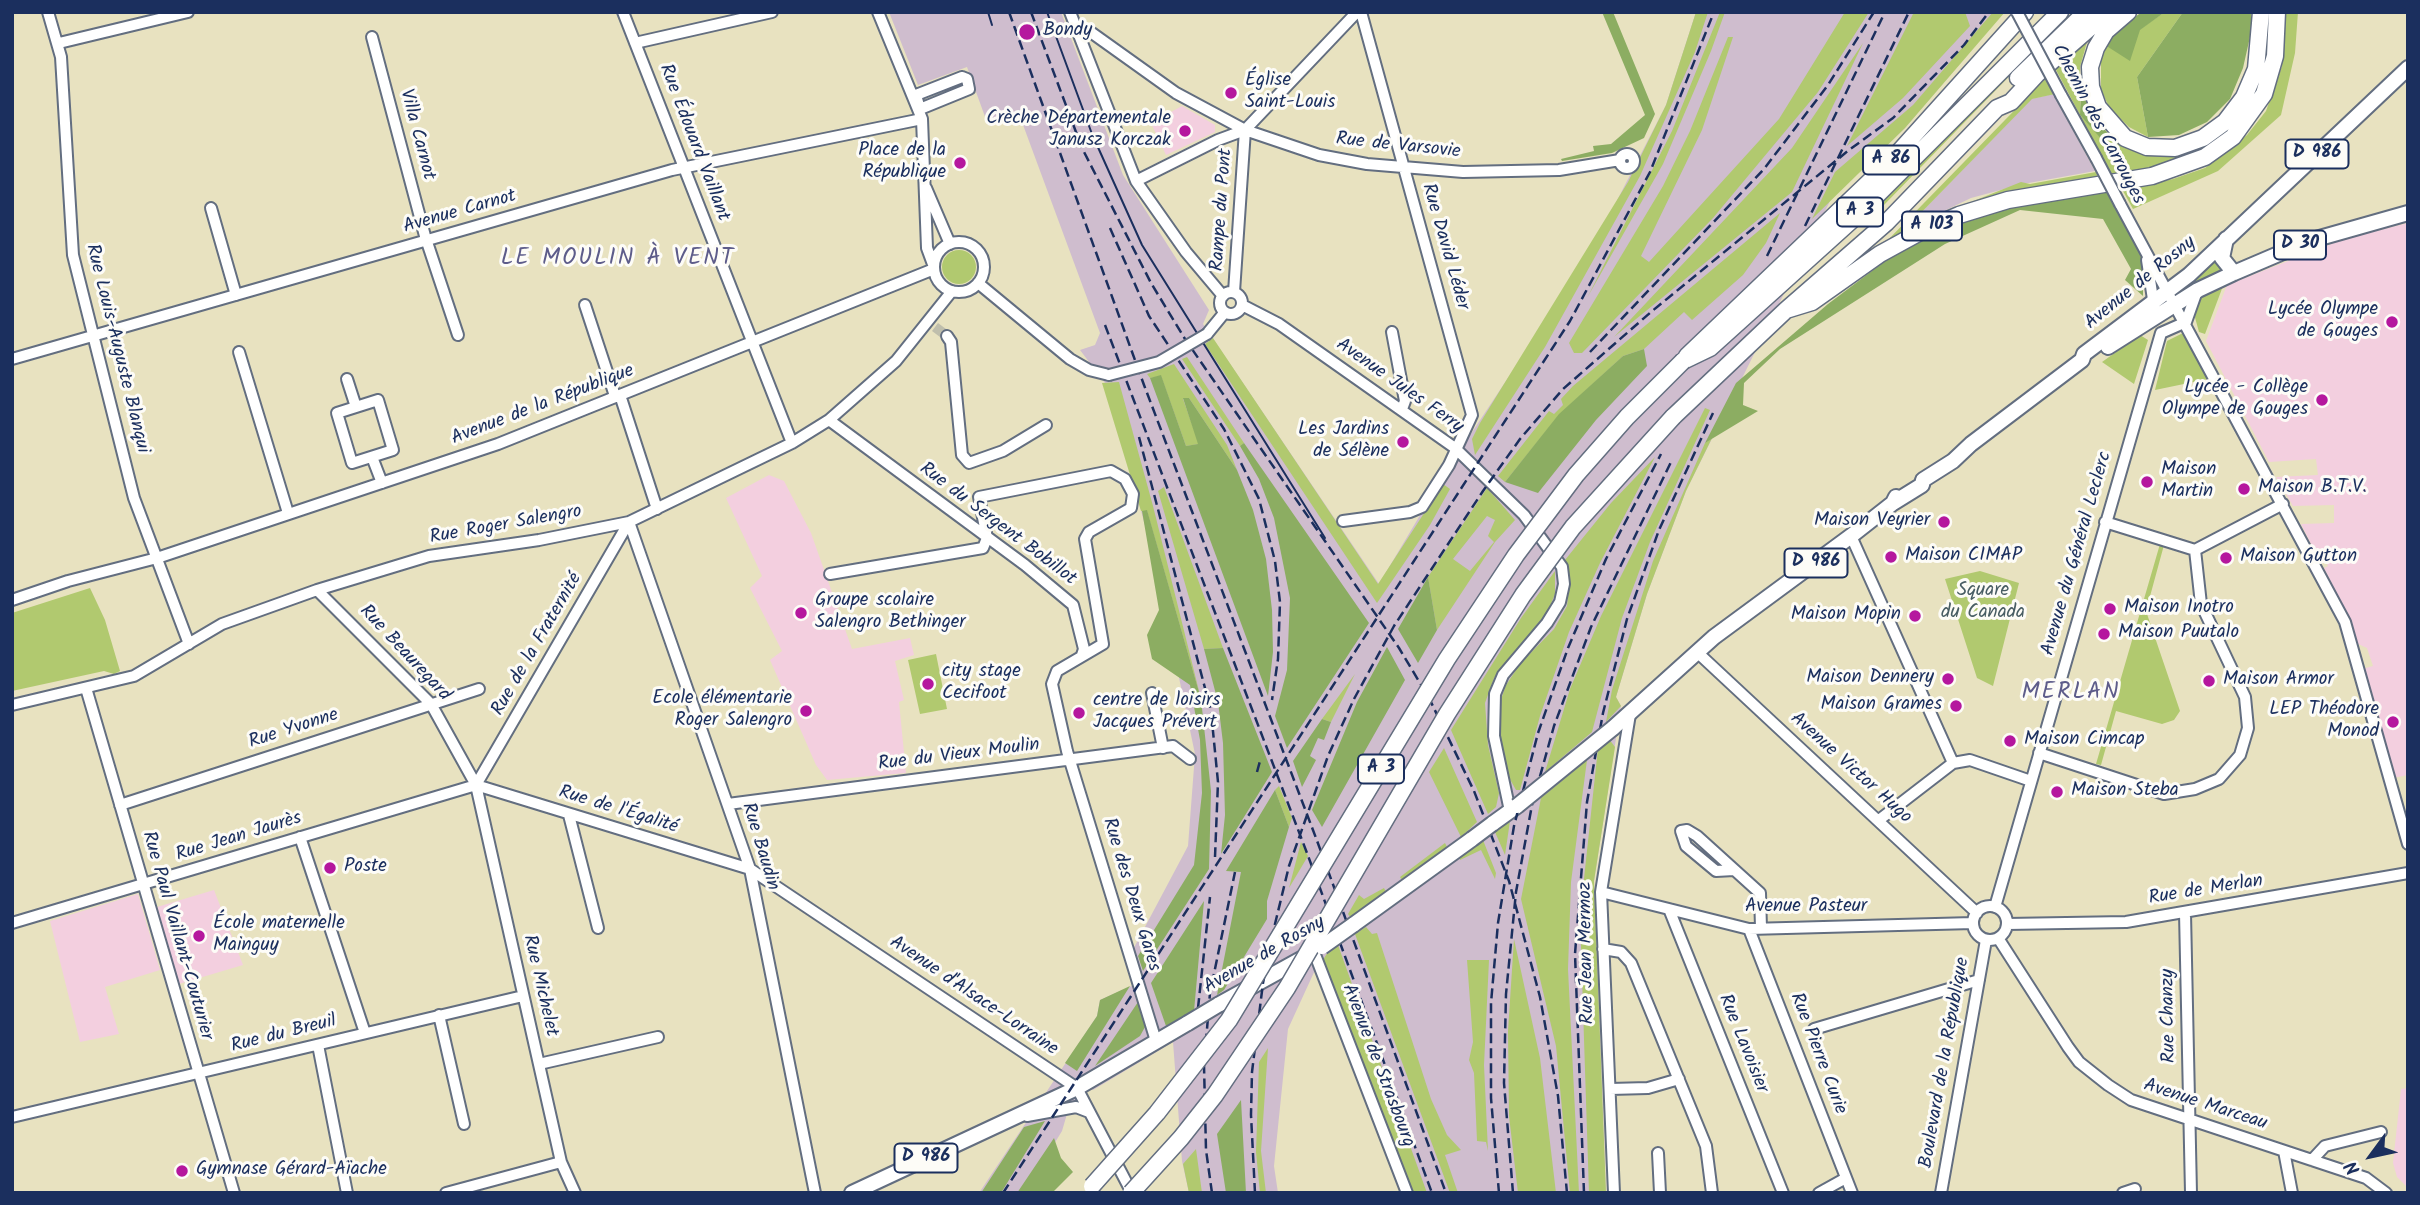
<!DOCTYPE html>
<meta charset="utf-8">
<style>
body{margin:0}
#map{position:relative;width:2420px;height:1205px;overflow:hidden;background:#e8e2c0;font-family:Kalam,sans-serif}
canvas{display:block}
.frame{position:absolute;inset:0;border:14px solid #1b2f5e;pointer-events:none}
.north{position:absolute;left:2336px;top:1121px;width:70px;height:70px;-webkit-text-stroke:5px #fdfcf7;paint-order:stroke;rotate:237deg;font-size:19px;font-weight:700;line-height:28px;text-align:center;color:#1b2f5e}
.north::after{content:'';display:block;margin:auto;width:24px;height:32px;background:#1b2f5e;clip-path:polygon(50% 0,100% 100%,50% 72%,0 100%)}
</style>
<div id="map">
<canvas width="2420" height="1205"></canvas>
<div class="frame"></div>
<div class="north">N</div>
</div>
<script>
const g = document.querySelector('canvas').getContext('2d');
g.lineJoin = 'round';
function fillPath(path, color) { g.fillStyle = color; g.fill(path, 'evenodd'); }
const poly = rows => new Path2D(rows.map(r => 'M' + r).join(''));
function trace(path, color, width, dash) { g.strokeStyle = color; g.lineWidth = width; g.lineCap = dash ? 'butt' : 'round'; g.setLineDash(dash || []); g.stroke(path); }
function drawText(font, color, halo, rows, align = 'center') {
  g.font = font + ' Kalam,sans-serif'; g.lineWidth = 6; g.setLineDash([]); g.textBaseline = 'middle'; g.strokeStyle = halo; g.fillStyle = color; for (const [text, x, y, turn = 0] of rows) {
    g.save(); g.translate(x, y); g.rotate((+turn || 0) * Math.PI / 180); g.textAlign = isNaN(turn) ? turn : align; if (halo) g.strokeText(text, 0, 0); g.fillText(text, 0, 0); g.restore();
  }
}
const built = poly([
 [1182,106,1215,125,1215,132,1166,155,1151,123],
 [2408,223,2408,775,2393,778,2362,669,2373,666,2367,648,2356,643,2350,621,2324,568,2328,566,2322,554,2316,554,2301,524,2334,523,2334,505,2293,506,2276,477,2318,475,2316,459,2269,462,2206,341,2227,285,2344,239],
 [769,475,784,481,811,533,852,649,910,638,914,655,895,661,904,700,899,702,906,773,827,780,816,765,770,660,782,651,750,588,762,576,726,498],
 [214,890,243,965,179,984,157,907],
 [138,894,160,970,105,987,119,1034,80,1042,50,921],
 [2408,1088,2408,1188,2397,1177,2393,1163,2401,1089]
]);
const industrial = poly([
 [889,12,1061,12,1123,175,1209,310,1203,324,1379,584,1447,470,1543,325,1608,218,1666,105,1696,12,2004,12,1905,128,1831,199,1686,491,1647,594,1616,697,1621,706,1594,881,1606,1193,1413,1193,1321,957,1288,1029,1274,1166,1278,1193,1189,1193,1182,1161,1173,1042,1093,1090,1084,1085,1067,1114,1062,1131,1024,1193,979,1193,1097,1016,1100,1000,1136,984,1129,957,1188,846,1195,754,1155,563,1108,387,1080,350,1095,345,1100,333,1019,114,988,125,967,67,918,85],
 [2053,94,2095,171,2023,184,1971,198,1915,225,1912,222,2031,99]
]);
const green = poly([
 [1696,12,1708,12,1695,52,1640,176,1545,347,1475,455,1472,439,1480,423,1628,182,1666,105],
 [1720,12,1725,12,1711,51,1663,164,1587,298,1672,131],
 [1845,12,1869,12,1818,92,1713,218,1582,353,1574,353,1569,343,1663,186,1690,131,1728,37,1733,37,1702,130,1641,256,1649,262,1779,119],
 [1914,12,1965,12,1970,26,1903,98,1847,146],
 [1993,12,2005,12,1905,128,1812,219,1835,172,1913,105],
 [2165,12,2183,12,2137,77,2148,137,2129,127,2110,109,2101,90,2101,54,2105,45,2140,29],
 [2266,12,2271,12,2267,63,2249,107,2232,128,2213,145,2183,160,2113,177,2055,68,2089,35,2080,67,2080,115,2103,140,2111,136,2127,147,2152,153,2231,121],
 [2284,12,2298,12,2295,53,2281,115,2218,171,2133,209,2123,191,2173,179,2205,168,2247,135,2266,111,2282,66],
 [1863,43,1792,192,1614,337,1792,148],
 [2029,50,2031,54,1883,206,1881,203],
 [2045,79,2055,94,2032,99,1913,221,1916,224,2021,182,2030,184,2096,172,2098,178,1883,245],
 [1780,213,1766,243,1743,275,1692,320,1684,312,1644,349,1623,356,1559,415,1505,482,1498,476,1549,411,1554,414,1563,405,1561,399,1573,386],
 '942 267a17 17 0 1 1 34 0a17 17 0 1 1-34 0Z',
 [2215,261,2223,270,2177,296],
 [2223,286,2205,334,2199,332,2194,314,2198,302,2209,291],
 [2183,333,2208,379,2155,390,2167,341],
 [2140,335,2148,340,2134,384,2102,362],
 [1213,338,1378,584,1443,484,1450,489,1430,525,1377,603,1205,344],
 [1187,357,1244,443,1240,446,1182,359],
 [1174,364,1227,445,1237,470,1189,398,1183,399,1199,444,1186,446,1161,376,1150,378,1147,374],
 [1119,382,1153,506,1201,699,1147,511,1141,511,1102,383],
 [1705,408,1710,410,1650,542,1622,618,1592,732,1545,772,1570,689,1601,616],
 [1712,438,1686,491,1647,594,1616,697,1621,706,1606,722,1612,690,1653,561,1705,443],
 [1655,457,1600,563,1569,632,1540,716,1520,790,1516,790,1507,774,1500,736,1499,705,1506,685,1520,664,1554,629,1567,606,1570,578,1565,560,1611,503],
 [1164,487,1223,648,1204,649,1158,491],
 [1487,488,1515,520,1495,542,1437,630,1428,577],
 [1487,516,1495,520,1488,536,1494,542,1470,571,1453,559],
 [2160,544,2164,545,2146,611,2180,711,2174,720,2162,724,2116,711,2101,765,2096,764],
 [1555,571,1555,594,1546,616,1494,678,1485,703,1488,745,1499,793,1496,807,1488,814,1451,730,1521,618],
 [1980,571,2019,583,1993,686,1977,678,1945,579],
 [90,588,105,620,120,671,114,674,104,671,12,691,12,613],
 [936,654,947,709,920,714,908,660],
 [1355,674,1331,722,1322,719],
 [1609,739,1615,747,1594,881,1606,1193,1589,1193,1580,916,1598,748],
 [1444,748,1477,822,1461,837,1429,772],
 [1587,760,1571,882,1568,969,1579,1193,1570,1193,1556,1046,1521,899,1541,798],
 [1279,786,1292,818,1289,827,1275,790],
 [1510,821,1505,855,1495,832],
 [1483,840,1496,873,1495,879,1481,850,1460,860,1459,856],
 [1301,842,1308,856,1289,888],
 [1445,843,1447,847,1402,880,1400,877],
 [1384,888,1386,892,1351,918,1348,914,1359,895,1364,899],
 [1366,927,1372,934,1377,933,1431,1099,1447,1135,1461,1150,1445,1155,1458,1193,1450,1193,1355,934],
 [1514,939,1540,1058,1556,1193,1518,1193,1509,1116,1508,1031],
 [1338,945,1427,1193,1413,1193,1323,960,1329,950],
 [1467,960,1489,960,1484,1065,1488,1151,1486,1142,1477,1141,1474,1073,1469,1060,1473,1042],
 [1268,1048,1261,1151,1266,1193,1260,1193,1256,1152,1259,1062],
 [1196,1149,1202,1193,1189,1193,1183,1164]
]);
const forest = poly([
 [1602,12,1613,12,1655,114,1644,138,1612,153,1562,161,1561,159,1594,151,1593,146,1611,144,1645,115],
 [2142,12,2165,12,2140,30,2130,61,2105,45,2118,29],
 [2183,12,2251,12,2252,28,2243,68,2230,99,2207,122,2179,135,2148,137,2137,77],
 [2081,85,2095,120,2111,136,2103,141,2080,115],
 [2106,191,2143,258,2143,296,2125,280,2131,269,2103,219,2020,210,1945,244,1780,349,1744,383,1743,405,1758,411,1705,443,1736,383,1828,304,1909,243,1964,219,2024,201],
 [1644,349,1647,366,1596,420,1538,493,1505,482,1559,414,1623,356],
 [1161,375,1186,446,1198,444,1183,398,1189,398,1237,470,1253,510,1266,559,1272,610,1273,652,1268,696,1150,378],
 [1244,443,1369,623,1287,748,1275,716,1287,670,1290,598,1274,518,1259,479,1240,446],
 [1147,510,1201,699,1211,791,1209,869,1143,971,1138,956,1194,865,1202,793,1200,740,1190,685,1152,659,1147,635,1159,610,1142,511],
 [1428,577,1437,630,1418,663,1398,629],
 [1387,647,1405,680,1322,827,1312,810,1357,702],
 [1223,648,1272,772,1221,854,1225,815,1223,743,1218,702,1204,649],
 [1322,719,1331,722,1324,740,1318,738,1310,756,1316,760,1302,787,1293,761],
 [1275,790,1289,827,1267,901,1267,919,1224,990,1217,995,1241,872,1226,871],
 [1204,901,1194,1011,1166,1026,1151,983],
 [1130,986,1077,1071,1065,1063,1097,1016,1100,1000],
 [1138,1002,1145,1027,1140,1036,1095,1066],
 [1241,1100,1246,1193,1226,1193,1217,1134],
 [1045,1121,1001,1193,981,1193,1024,1127],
 [1054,1138,1061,1158,1073,1172,1052,1193,1017,1193]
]);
const minorTunnel = poly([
 [935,327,947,336]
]);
const minor = poly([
 [48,12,61,57,73,255,134,498,189,644],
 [623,12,792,443],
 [878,12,922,119,927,248,934,267],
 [1070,12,1136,181,1186,252,1223,296],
 [1078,33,1092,33,1176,93,1245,130,1319,155,1367,164,1463,172,1559,170,1620,160],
 [372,37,425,236,458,335],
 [59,43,188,12],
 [635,43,772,12],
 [962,77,967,79,969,89,920,109,916,95,962,77],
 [2061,95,2096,158],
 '1620 161a7 7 0 1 1 14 0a7 7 0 1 1-14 0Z',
 [1136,181,1218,140,1245,130,1357,12],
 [926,188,950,244],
 [2120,204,2345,622,2408,844],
 [211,208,236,295],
 '934 267a25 25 0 1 1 50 0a25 25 0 1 1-50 0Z',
 [2147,260,2154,306],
 [978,283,1070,359,1089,370,1109,375],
 '1220 303a11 11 0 1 1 22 0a11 11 0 1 1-22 0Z',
 [1234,292,1245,130],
 [585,305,615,396],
 [1242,305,1279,324,1455,448,1524,515,1562,567,1564,584,1560,602,1547,623,1503,675,1495,694,1494,736,1510,811],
 [1392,332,1405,401,1402,409],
 [2161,333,2186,322,2197,291],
 [1207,334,1225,312],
 [947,336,951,342,962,455,969,463,1003,451,1046,425],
 [239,352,288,513],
 [12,359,672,170,922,119],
 [347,379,356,407],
 [620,395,657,509],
 [378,400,393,450,352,463,337,413,378,400],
 [829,420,1025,565,1073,605,1084,649,1082,655],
 [372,457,382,483],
 [1343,521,1410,512,1422,507,1449,465,1472,415,1361,12],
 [629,522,750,869,815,1193],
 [2105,522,2195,550,2283,504],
 [1851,536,1953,763],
 [830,574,983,548,987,538,979,497,1111,471,1125,479,1133,494,1131,508,1089,532,1085,539,1103,644,1057,671,1052,684,1067,751,1156,1041],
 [317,590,431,704,476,785,561,1162,575,1193],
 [12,600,68,581,157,558,498,444,934,269],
 [1698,653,1977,913],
 [86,688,234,1193],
 [1152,693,1163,748],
 [12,705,134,676,222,624,317,590,429,556,539,540,629,522,792,443,829,420,896,361,952,291],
 [2039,753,2164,794,2195,789,2219,779,2240,755,2248,728,2245,697,2201,604,2195,550],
 [476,785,750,869,1077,1088,1132,1193],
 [476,785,629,522],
 [728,804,1173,746,1190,759],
 [120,805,479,689],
 [569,815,598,928],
 [1879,820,1953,763,1970,760,2031,781],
 [300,837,365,1033],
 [1734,870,1716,871,1686,846,1681,831,1687,830,1697,836,1760,893,1761,928],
 [1601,892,1749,929,1973,923],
 '1973 923a17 17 0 1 1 34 0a17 17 0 1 1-34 0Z',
 [1995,907,2161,333],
 [1669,909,1783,1193],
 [2185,913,2191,1193],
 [12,923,476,785],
 [2007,924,2126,922,2408,873],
 [1749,929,1852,1193],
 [1998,938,2068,1047,2079,1062,2108,1085,2131,1100,2366,1178,2386,1193],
 [1603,949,1621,952,1631,963,1706,1146,1712,1193],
 [1314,952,1407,1193],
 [439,1015,464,1124],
 [1814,1029,1979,980],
 [318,1045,347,1193],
 [539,1064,658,1037],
 [1610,1089,1648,1088,1679,1079],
 [1027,1116,1076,1107,1089,1112],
 [12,1117,523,996],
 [2284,1151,2292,1193],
 [1658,1153,1660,1193],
 [2312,1160,2325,1146,2381,1132],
 [446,1193,561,1162],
 [1614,1193,1601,892,1630,714],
 [1819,1193,1846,1178],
 [1941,1193,1986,940],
 [2123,1193,2135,1189]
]);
const major = poly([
 [2226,239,2222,258,2234,273],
 [2108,347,2198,290,2234,273,2309,241,2408,213],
 [1893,503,1922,485,1923,480,1953,461,1971,444,2082,360,2084,354,2189,275,2408,68],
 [1613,728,1714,637,1851,536,1893,503,1896,497],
 [1492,824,1517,806],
 [1353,925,1472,839],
 [1218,1005,1305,957],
 [852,1193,1077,1088,1188,1023]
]);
const highway = poly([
 [2128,12,2106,31,2096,48,2090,67,2091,87,2098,107,2125,138,2147,147,2175,148,2203,138,2225,122,2244,97,2256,69,2261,12],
 [2018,78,2086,12],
 [1786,310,1812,302,1880,254,1922,231,1959,215,2008,200,2152,176,2205,157,2233,137,2264,94,2275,56,2277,12],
 [1687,356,1888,164,2025,12],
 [1683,361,1710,348,1853,219,2060,12],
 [1673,417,1786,310,1887,222,1997,108,2011,102,2037,74,2108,12]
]);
const tram = poly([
 [988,12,992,25],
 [1047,12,1092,134,1142,245,1325,538]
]);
const rail = poly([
 [1009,12,1144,385,1316,838,1446,1193],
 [1031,12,1082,148,1151,283,1185,339,1399,648,1429,698,1474,791,1509,881,1540,997,1558,1096,1567,1193],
 [1805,226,1909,12],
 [1110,228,1149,316,1224,429,1259,499,1275,561,1280,602,1278,659,1272,700],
 [1767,256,1885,12],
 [1105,325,1307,853,1432,1193],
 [1590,352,1764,169,1828,85,1874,12],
 [1139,437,1211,711,1218,782,1215,857],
 [1257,772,1260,761],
 [1198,1008,1210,897],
 [1003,1193,1570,321,1650,172,1714,12],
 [1212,1193,1206,1150,1204,1065,1210,993,1235,872],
 [1255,1193,1251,1115,1252,1072,1263,983,1275,924,1289,866,1328,756,1354,699,1394,626,1483,491,1520,439,1563,389,1651,312,1849,150,1893,118,1964,45,1989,12],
 [1499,1193,1491,1098,1491,1003,1498,923,1514,826,1538,733,1568,648,1606,559,1661,454],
 [1513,1193,1504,1083,1506,994,1516,892,1532,805,1554,726,1591,627,1672,460],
 [1584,1193,1575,954,1587,802,1603,713,1627,619,1659,530,1713,413]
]);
const minorBridge = poly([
 [2017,12,2061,95],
 [2096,158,2120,204],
 [1109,375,1159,362,1207,334]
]);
const majorBridge = poly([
 [1517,806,1613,728],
 [1472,839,1492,824],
 [1322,947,1353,925],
 [1188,1023,1218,1005]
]);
const highwayBridge = poly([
 [1092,1186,1157,1113,1229,1020,1447,659,1516,555,1576,475,1627,417,1683,361],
 [1131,1193,1181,1138,1215,1095,1287,988,1447,714,1523,595,1573,527,1673,417]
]);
const markers = [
 [1027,32,9,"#b5179e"],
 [1231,93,7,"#b5179e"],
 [1185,131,7,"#b5179e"],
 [960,163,7,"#b5179e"],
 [2392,322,7,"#b5179e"],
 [2322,400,7,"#b5179e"],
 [1403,442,7,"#b5179e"],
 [2147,482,7,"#b5179e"],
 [2244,489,7,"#b5179e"],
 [1944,522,7,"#b5179e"],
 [1891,557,7,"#b5179e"],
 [2226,558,7,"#b5179e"],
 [2110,609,7,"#b5179e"],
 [801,613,7,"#b5179e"],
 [1915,616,7,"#b5179e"],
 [2104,634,7,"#b5179e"],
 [1948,679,7,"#b5179e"],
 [2209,681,7,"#b5179e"],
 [928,684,7,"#b5179e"],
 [1956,706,7,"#b5179e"],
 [806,711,7,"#b5179e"],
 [1079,713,7,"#b5179e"],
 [2393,722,7,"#b5179e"],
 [2010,741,7,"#b5179e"],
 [2057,792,7,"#b5179e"],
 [330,868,7,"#b5179e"],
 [199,936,7,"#b5179e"],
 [182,1171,7,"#b5179e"]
];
const shields = [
 [2317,154,63],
 [1891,160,56],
 [1860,212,46],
 [1932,226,60],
 [2300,245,52],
 [1816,563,63],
 [1381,769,46],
 [926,1158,63]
];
const shieldNames = [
 ["D 986",2317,154],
 ["A 86",1891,160],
 ["A 3",1860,212],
 ["A 103",1932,226],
 ["D 30",2300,245],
 ["D 986",1816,563],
 ["A 3",1381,769],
 ["D 986",926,1158]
];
const poiNames = [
 ["Bondy",1043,32],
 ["Église",1245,82],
 ["Saint-Louis",1245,104],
 ["Crèche Départementale",1171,120,"right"],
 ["Janusz Korczak",1171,142,"right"],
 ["Place de la",946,152,"right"],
 ["République",946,174,"right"],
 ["Lycée Olympe",2378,311,"right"],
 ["de Gouges",2378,333,"right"],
 ["Lycée - Collège",2308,389,"right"],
 ["Olympe de Gouges",2308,411,"right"],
 ["Les Jardins",1389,431,"right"],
 ["de Sélène",1389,453,"right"],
 ["Maison",2161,471],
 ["Martin",2161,493],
 ["Maison B.T.V.",2258,489],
 ["Maison Veyrier",1930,522,"right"],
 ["Maison CIMAP",1905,557],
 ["Maison Gutton",2240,558],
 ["Groupe scolaire",815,602],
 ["Salengro Bethinger",815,624],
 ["Maison Inotro",2124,609],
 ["Maison Mopin",1901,616,"right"],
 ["Maison Puutalo",2118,634],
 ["city stage",942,673],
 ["Cecifoot",942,695],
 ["Maison Dennery",1934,679,"right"],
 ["Maison Armor",2223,681],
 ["Ecole élémentarie",792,700,"right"],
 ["Roger Salengro",792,722,"right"],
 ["centre de loisirs",1093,702],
 ["Jacques Prévert",1093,724],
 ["Maison Grames",1942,706,"right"],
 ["LEP Théodore",2379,711,"right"],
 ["Monod",2379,733,"right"],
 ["Maison Cimcap",2024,741],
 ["Maison Steba",2071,792],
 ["Poste",344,868],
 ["École maternelle",213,925],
 ["Mainguy",213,947],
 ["Gymnase Gérard-Aïache",196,1171]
];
const streetNames = [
 ["Chemin des Carrouges",2097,125,62],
 ["Villa Carnot",416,135,75],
 ["Rue Édouard Vaillant",693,143,69],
 ["Rue de Varsovie",1398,147,6],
 ["Rampe du Pont",1223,210,-86],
 ["Avenue Carnot",460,213,-16],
 ["Rue David Léder",1444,247,74],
 ["Avenue de Rosny",2141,284,-39],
 ["Rue Louis-Auguste Blanqui",116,349,76],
 ["Avenue Jules Ferry",1399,387,35],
 ["Avenue de la République",543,406,-21],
 ["Rue du Sergent Bobillot",997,525,37],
 ["Rue Roger Salengro",506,526,-10],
 ["Avenue du Général Leclerc",2078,554,-74],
 ["Rue de la Fraternité",538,645,-60],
 ["Rue Beauregard",404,654,47],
 ["Rue Yvonne",294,730,-18],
 ["Rue du Vieux Moulin",959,756,-7],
 ["Avenue Victor Hugo",1850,769,42],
 ["Rue de l'Égalité",618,811,17],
 ["Rue Jean Jaurès",239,838,-17],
 ["Rue Baudin",759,847,73],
 ["Rue de Merlan",2206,891,-9],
 ["Rue des Deux Gares",1130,895,73],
 ["Avenue Pasteur",1806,908],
 ["Rue Paul Vaillant-Couturier",176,936,74],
 ["Rue Jean Mermoz",1588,953,-91],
 ["Avenue de Rosny",1265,956,-30],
 ["Rue Michelet",539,986,77],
 ["Avenue d'Alsace-Lorraine",973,997,34],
 ["Rue Chanzy",2170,1016,-91],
 ["Rue du Breuil",284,1035,-14],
 ["Rue Lavoisier",1742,1044,68],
 ["Rue Pierre Curie",1817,1054,69],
 ["Boulevard de la République",1946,1063,-80],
 ["Avenue de Strasbourg",1377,1066,69],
 ["Avenue Marceau",2205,1106,18]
];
const parkNames = [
 ["Square",1983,592],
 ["du Canada",1983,614]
];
const quarterNames = [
 ["LE MOULIN À VENT",618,260],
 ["MERLAN",2071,694]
];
fillPath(built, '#f3cfdf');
fillPath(industrial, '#cfbdce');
fillPath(green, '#b1c96f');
fillPath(forest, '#8cad62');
trace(minorTunnel, '#bfbeac', 10, [10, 5]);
trace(minor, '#636e80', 14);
trace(major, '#636e80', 18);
trace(highway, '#636e80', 19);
trace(minor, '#fff', 10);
trace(major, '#fff', 14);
trace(highway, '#fff', 16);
trace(tram, '#1b2f5e', 2);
trace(rail, '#1b2f5e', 2.5, [10, 5]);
trace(minorBridge, '#636e80', 14, []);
trace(majorBridge, '#636e80', 18, []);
trace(highwayBridge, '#636e80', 19, []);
trace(minorBridge, '#fff', 10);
trace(majorBridge, '#fff', 14);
trace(highwayBridge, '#fff', 16);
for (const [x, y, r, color] of markers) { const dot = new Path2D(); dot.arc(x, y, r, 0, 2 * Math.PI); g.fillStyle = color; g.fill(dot); trace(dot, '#fdfcf7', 2.5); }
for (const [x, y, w] of shields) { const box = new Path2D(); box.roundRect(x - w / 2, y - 14.5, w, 29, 5); g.fillStyle = '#fdfcf7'; g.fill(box); trace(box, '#1b2f5e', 2); }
drawText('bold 18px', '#1b2f5e', null, shieldNames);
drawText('19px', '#1b2f5e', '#fdfcf7', poiNames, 'left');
drawText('19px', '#1b2f5e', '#fdfcf7', streetNames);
drawText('19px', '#485d63', '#fdfcf7', parkNames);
g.letterSpacing = '2px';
drawText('23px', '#5d5c8a', '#fdfcf7', quarterNames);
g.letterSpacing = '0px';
</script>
